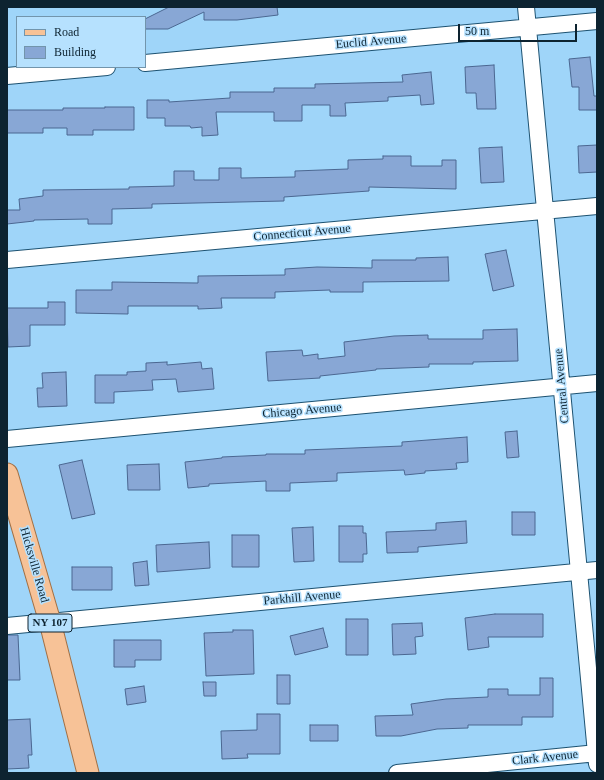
<!DOCTYPE html>
<style>
body{margin:0}
#map{position:relative;width:604px;height:780px;overflow:hidden;background:#9fd5f9;font-family:"Times New Roman",serif}
canvas{display:block}
.frame{position:absolute;inset:0;border:8px solid #0d2330;pointer-events:none}
.legend{position:absolute;left:16px;top:16px;width:130px;height:52px;box-sizing:border-box;background:#b6e1fe;border:1px solid #7295ac;margin:0;padding:5px 7px;list-style:none;font-size:12px;color:#0d2330}
.legend li{display:flex;align-items:center;gap:8px;height:20px}
.legend b{width:20px;border:1px solid #7295ac}
.scale{position:absolute;left:458px;top:24px;width:119px;height:18px;box-sizing:border-box;border:2px solid #0d2330;border-top:0;padding-left:5px;font-size:12px;line-height:14px;white-space:nowrap;color:#0d2330;-webkit-text-stroke:3px #b6e1fe;paint-order:stroke}
</style>
<div id="map">
<canvas width="604" height="780"></canvas>
<div class="frame"></div>
<ul class="legend">
<li><b style="height:5px;background:#f7c297"></b>Road</li>
<li><b style="height:11px;background:#88a7d5"></b>Building</li>
</ul>
<div class="scale">50 m</div>
</div>
<script>
const g = document.querySelector('canvas').getContext('2d');
g.lineJoin = 'round';
function fillPath(path, color) { g.fillStyle = color; g.fill(path, 'evenodd'); }
const poly = rows => new Path2D(rows.map(r => 'M' + r).join(''));
function trace(path, color, width, dash) { g.strokeStyle = color; g.lineWidth = width; g.lineCap = dash ? 'butt' : 'round'; g.setLineDash(dash || []); g.stroke(path); }
function drawText(font, color, halo, rows, align = 'center') {
  g.font = font + ' "Times New Roman",serif'; g.lineWidth = 3; g.setLineDash([]); g.textBaseline = 'middle'; g.strokeStyle = halo; g.fillStyle = color; for (const [text, x, y, turn = 0] of rows) {
    g.save(); g.translate(x, y); g.rotate((+turn || 0) * Math.PI / 180); g.textAlign = isNaN(turn) ? turn : align; if (halo) g.strokeText(text, 0, 0); g.fillText(text, 0, 0); g.restore();
  }
}
const building = poly([
 [169,7,277,7,278,15,237,20,204,20,204,12,168,29,145,29,145,19,169,7],
 [590,57,594,96,597,96,597,110,579,110,579,87,572,87,569,59,590,57],
 [494,65,496,109,477,109,476,93,466,93,465,67,494,65],
 [431,72,434,104,421,105,420,95,388,97,388,101,345,103,346,116,330,116,330,105,302,105,302,121,274,121,274,112,216,112,218,135,202,136,202,127,191,128,190,126,165,126,165,118,147,118,147,100,169,100,169,102,230,98,230,92,274,92,274,88,315,88,315,84,403,82,402,75,431,72],
 [105,107,134,107,134,130,93,130,93,135,67,135,67,128,43,128,43,133,7,133,7,110,63,110,63,108,105,108,105,107],
 [597,145,597,172,579,173,578,146,597,145],
 [502,147,504,182,481,183,479,148,502,147],
 [383,156,411,156,411,166,442,166,442,160,456,160,456,189,369,187,369,191,284,197,284,201,152,204,152,208,112,209,112,224,88,224,88,219,34,220,34,221,7,224,7,210,20,210,19,199,43,196,43,190,129,189,129,187,174,186,174,171,194,171,194,180,219,180,219,168,241,168,241,178,295,177,295,171,348,169,348,160,383,159,383,156],
 [506,250,514,286,493,291,485,254,506,250],
 [448,257,449,281,363,282,363,292,330,292,330,290,275,292,275,298,221,298,222,308,198,309,198,306,128,306,128,314,76,313,76,290,112,290,112,282,198,283,198,276,285,275,285,269,317,267,372,268,372,260,416,260,416,258,448,257],
 [48,302,65,302,65,325,30,325,30,346,8,347,7,308,48,308,48,302],
 [517,329,518,361,473,362,473,364,429,364,429,367,376,369,376,370,320,376,320,378,268,381,266,352,302,350,303,356,318,354,318,359,345,356,344,342,394,336,428,335,428,339,483,339,483,330,517,329],
 [167,362,167,365,201,362,202,369,212,368,214,389,178,392,176,379,152,380,153,390,114,392,114,403,95,403,95,375,127,375,127,372,146,371,146,363,167,362],
 [66,372,67,406,38,407,37,388,43,388,42,373,66,372],
 [517,431,519,457,507,458,505,432,517,431],
 [467,437,468,462,456,463,457,469,425,471,425,473,405,475,404,470,337,473,337,481,290,483,290,491,266,491,266,481,209,484,209,486,188,488,185,462,222,458,222,457,266,455,266,454,305,454,305,450,402,446,402,442,467,437],
 [82,460,95,514,72,519,59,465,82,460],
 [159,464,160,490,128,490,127,465,159,464],
 [512,512,535,512,535,535,512,535,512,512],
 [466,521,467,543,418,547,418,552,387,553,386,532,436,530,436,523,466,521],
 [339,526,363,526,363,533,366,533,367,554,363,554,363,562,339,562,339,526],
 [313,527,314,561,294,562,292,528,313,527],
 [232,535,259,535,259,567,232,567,232,535],
 [209,542,210,568,157,572,156,545,209,542],
 [147,561,149,585,135,586,133,563,147,561],
 [72,567,112,567,112,590,72,590,72,567],
 [495,614,543,614,543,637,488,637,489,647,468,650,465,618,495,614],
 [346,619,368,619,368,655,346,655,346,619],
 [422,623,423,636,415,637,416,654,393,655,392,624,422,623],
 [323,628,328,647,295,655,290,636,323,628],
 [233,630,253,630,254,674,206,676,204,633,233,632,233,630],
 [7,635,18,635,20,680,7,680,7,635],
 [114,640,161,640,161,660,135,660,135,667,114,667,114,640],
 [277,675,290,675,290,704,277,704,277,675],
 [540,678,553,678,553,717,522,717,522,725,468,725,468,728,437,729,401,736,376,736,375,716,413,715,411,704,446,699,488,697,488,689,508,689,508,695,540,695,540,678],
 [203,682,216,682,216,696,204,696,203,682],
 [144,686,146,702,127,705,125,689,144,686],
 [257,714,280,714,280,754,247,754,248,758,222,759,221,731,257,730,257,714],
 [30,719,32,755,28,755,29,768,7,769,7,720,30,719],
 [310,725,338,725,338,741,310,741,310,725]
]);
const minor = poly([
 [526,7,597,764],
 [145,63,597,21],
 [7,76,107,67],
 [7,260,597,206],
 [7,439,597,383],
 [7,626,597,570],
 [397,773,597,753]
]);
const major = poly([
 [7,474,50,622,88,773]
]);
const shields = [
 [50,623,44]
];
const shieldNames = [
 ["NY 107",50,623]
];
const streetNames = [
 ["Euclid Avenue",371,42,-5],
 ["Connecticut Avenue",302,233,-5],
 ["Central Avenue",562,386,-95],
 ["Chicago Avenue",302,411,-5],
 ["Hicksville Road",34,565,74],
 ["Parkhill Avenue",302,598,-5],
 ["Clark Avenue",545,758,-6]
];
fillPath(building, '#88a7d5');
trace(building, '#4b6791', 1);
trace(minor, '#1d5271', 18);
trace(major, '#a27045', 23);
trace(minor, '#fff', 16);
trace(major, '#f7c297', 21);
for (const [x, y, w] of shields) { const box = new Path2D(); box.roundRect(x - w / 2, y - 9, w, 18, 3); g.fillStyle = '#b6e1fe'; g.fill(box); trace(box, '#0d2330', 1); }
drawText('bold 11px', '#0d2330', null, shieldNames);
drawText('12px', '#0d2330', '#b6e1fe', streetNames);
</script>
